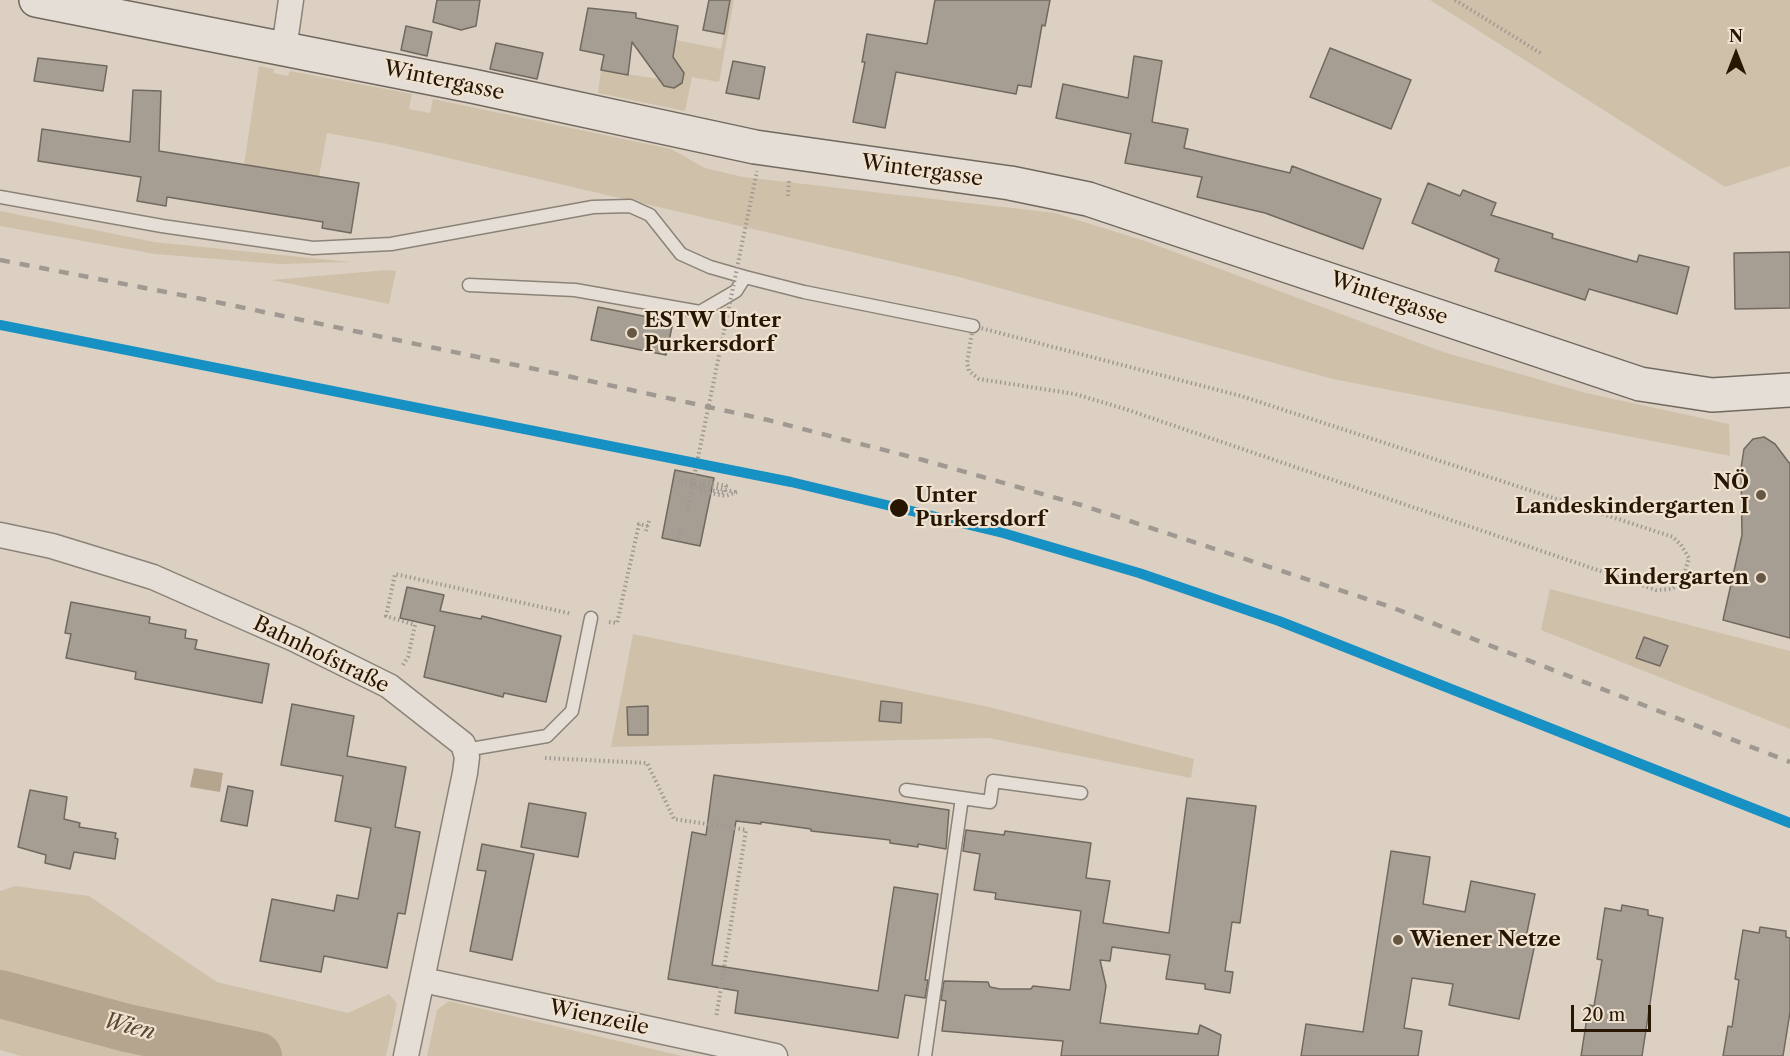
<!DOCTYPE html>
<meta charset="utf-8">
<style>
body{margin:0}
#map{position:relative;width:1790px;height:1056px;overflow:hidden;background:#dbd0c1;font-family:"Libre Caslon Text",serif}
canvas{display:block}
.north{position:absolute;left:1706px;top:24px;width:60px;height:60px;-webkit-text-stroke:4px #efe2d0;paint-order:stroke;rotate:0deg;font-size:16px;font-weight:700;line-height:24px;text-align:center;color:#271702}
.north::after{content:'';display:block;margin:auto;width:21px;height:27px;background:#271702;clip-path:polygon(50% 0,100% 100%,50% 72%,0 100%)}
.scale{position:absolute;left:1571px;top:1005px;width:80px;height:27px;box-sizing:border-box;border:3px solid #271702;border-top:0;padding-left:8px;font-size:18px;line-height:21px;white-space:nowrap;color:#271702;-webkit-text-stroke:4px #efe2d0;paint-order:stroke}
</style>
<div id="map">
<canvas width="1790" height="1056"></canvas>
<div class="north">N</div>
<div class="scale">20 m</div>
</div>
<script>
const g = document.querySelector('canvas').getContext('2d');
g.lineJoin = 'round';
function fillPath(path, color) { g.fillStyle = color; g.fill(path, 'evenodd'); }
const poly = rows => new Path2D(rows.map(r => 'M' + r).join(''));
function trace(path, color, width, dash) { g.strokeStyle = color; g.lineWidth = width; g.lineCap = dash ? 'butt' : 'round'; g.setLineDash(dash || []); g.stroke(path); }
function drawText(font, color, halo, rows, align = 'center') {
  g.font = font + ' "Libre Caslon Text",serif'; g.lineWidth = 4.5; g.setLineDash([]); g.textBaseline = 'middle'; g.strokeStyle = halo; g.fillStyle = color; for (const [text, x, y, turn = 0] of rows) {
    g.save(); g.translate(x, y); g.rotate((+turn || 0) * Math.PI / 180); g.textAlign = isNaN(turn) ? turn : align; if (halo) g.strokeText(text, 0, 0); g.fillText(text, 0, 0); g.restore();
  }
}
const green = poly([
 [730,0,734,0,719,82,692,77,685,111,598,93,601,70,659,79,664,86,674,88,682,83,671,64,676,40,721,49],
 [1430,0,1790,0,1790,166,1725,187],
 [259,66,274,69,273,73,288,76,290,71,412,94,409,109,430,113,433,99,671,149,705,168,743,177,1055,213,1145,241,1443,352,1586,393,1729,424,1730,456,1333,379,959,277,388,144,327,133,319,177,244,165],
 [0,211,154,242,350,262,279,264,155,254,0,226],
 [387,270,396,271,389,304,272,280],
 [1550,589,1790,651,1790,729,1541,630],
 [633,634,989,707,1194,759,1191,778,989,738,611,747],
 [15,886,89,896,217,982,348,1013,389,994,397,1004,386,1056,21,1056,0,1050,0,891],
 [449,1001,682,1056,427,1056,437,1010]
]);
const water = poly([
 [194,768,223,773,220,792,190,787]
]);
const river = poly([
 [0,994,127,1028,258,1056]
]);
const building = poly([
 [437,0,480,0,476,26,461,30,433,22,437,0],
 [709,0,730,0,724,34,703,30,709,0],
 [935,0,1050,0,1045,26,1042,25,1031,87,1018,85,1016,94,896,72,885,128,853,122,865,62,862,62,867,34,927,44,935,0],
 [588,8,636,13,636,18,678,26,673,57,684,73,682,83,674,88,664,86,632,42,628,75,601,70,604,55,580,50,588,8],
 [406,26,432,32,427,56,401,50,406,26],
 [496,43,543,53,537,79,490,69,496,43],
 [1330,48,1411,80,1391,129,1310,97,1330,48],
 [1134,56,1162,61,1152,122,1188,129,1184,148,1290,173,1292,166,1381,199,1363,249,1265,213,1197,197,1202,177,1125,163,1131,134,1056,118,1063,84,1128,98,1134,56],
 [38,58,107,66,103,91,34,81,38,58],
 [733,61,765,67,759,99,726,93,733,61],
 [133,90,161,91,159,151,359,183,351,233,322,228,323,222,167,197,166,206,137,201,141,177,38,161,42,129,130,142,133,90],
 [1428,183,1460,196,1463,190,1496,203,1491,215,1553,234,1552,238,1637,262,1639,255,1689,267,1677,314,1589,289,1585,300,1495,271,1499,259,1412,223,1428,183],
 [1790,252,1790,308,1735,309,1734,253,1790,252],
 [598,307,673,322,666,355,591,340,598,307],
 [1764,437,1775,444,1790,464,1790,638,1723,620,1742,535,1741,468,1744,449,1753,439,1764,437],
 [675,470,714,478,700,546,662,538,675,470],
 [407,587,444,595,440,611,481,619,482,616,561,636,546,702,504,693,503,697,424,677,435,626,400,618,407,587],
 [71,602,150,617,149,623,186,630,185,638,197,640,195,649,269,664,262,703,135,679,136,672,66,658,71,634,65,633,71,602],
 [1644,637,1668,646,1660,666,1636,658,1644,637],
 [881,701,902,703,901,723,879,721,881,701],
 [292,704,354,716,347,756,406,767,395,827,420,832,405,914,398,913,387,968,324,956,321,972,260,961,272,899,334,911,337,895,358,899,371,828,335,821,343,776,281,765,292,704],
 [648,706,648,735,628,735,627,707,648,706],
 [714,775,949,810,946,849,918,844,918,847,890,843,890,840,811,831,811,829,761,822,761,824,736,821,712,965,878,991,894,887,938,894,925,980,928,980,925,998,905,995,898,1038,735,1013,738,991,668,979,692,832,706,835,714,775],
 [228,786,253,791,247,826,221,821,228,786],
 [30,790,67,797,64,819,80,823,79,827,116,833,115,838,118,839,115,859,74,852,70,869,45,863,46,855,18,847,30,790],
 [1187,798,1256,806,1240,923,1232,922,1225,971,1233,972,1230,993,1205,989,1205,984,1166,979,1170,955,1112,947,1110,961,1100,960,1106,986,1100,1023,1198,1034,1200,1025,1221,1035,1218,1056,1061,1056,1063,1041,942,1031,946,1001,941,1000,944,981,988,982,990,987,1000,989,1031,989,1033,986,1070,990,1081,911,995,899,996,893,974,890,980,854,963,851,966,830,1004,835,1005,831,1091,843,1086,878,1110,881,1103,923,1169,933,1187,798],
 [529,803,586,813,578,857,521,847,529,803],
 [482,844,534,854,512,960,470,951,486,871,477,870,482,844],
 [1391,851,1430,857,1423,904,1465,912,1471,881,1535,894,1526,937,1536,939,1519,1019,1449,1005,1453,984,1412,978,1404,1028,1422,1031,1418,1056,1301,1056,1306,1024,1363,1032,1391,851],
 [1622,905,1648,910,1648,915,1663,918,1642,1056,1581,1056,1589,1005,1594,1006,1602,960,1597,959,1605,908,1621,911,1622,905],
 [1760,927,1786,931,1786,937,1790,938,1790,1012,1783,1056,1723,1056,1728,1026,1732,1027,1739,980,1735,979,1743,930,1759,933,1760,927]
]);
const path = poly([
 [1455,0,1542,54],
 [788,196,789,180],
 [973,326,1241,396,1673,537,1681,545,1689,558,1682,581,1672,589,1656,590,1125,409,1075,394,979,379,969,371,967,363,973,326],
 [681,481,736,492],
 [681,481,692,480],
 [691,486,725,493,726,486,703,481,702,486,700,491,725,496,737,492],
 [646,531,649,521],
 [678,539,680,529],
 [609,622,617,623,639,524,648,526],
 [403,665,408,657,415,625,386,616,395,574,572,614],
 [545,758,647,763,674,819,746,830,716,1018]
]);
const lane = poly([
 [0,197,162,226,313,248,391,244,593,207,630,206,650,215,681,254,710,267,745,277],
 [469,285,575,290,700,312,736,291,745,277,804,292,973,326],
 [465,750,547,736,572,711,591,618],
 [906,790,962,798],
 [925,1056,962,798,990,802,993,781,1081,793]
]);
const street = poly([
 [284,49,291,0],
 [0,535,52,546,153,577,294,639,389,686,463,744,467,757,465,773,406,1056],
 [423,980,775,1056]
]);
const secondary = poly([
 [36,0,472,86,755,147,1010,183,1088,199,1640,384,1712,395,1790,390]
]);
const rail = poly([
 [0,260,202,299,549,372,768,420,923,460,1081,505,1391,607,1790,762]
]);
const pathBridge = poly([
 [687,511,757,171]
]);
const rail1 = poly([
 [0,325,791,482,1003,533,1139,573,1279,621,1790,823]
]);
const markers = [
 [632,333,6,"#665845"],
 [1761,495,6,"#665845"],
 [899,508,10,"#271702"],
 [1761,578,6,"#665845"],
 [1398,940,6,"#665845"]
];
const streetNames = [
 ["Wintergasse",444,81,12],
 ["Wintergasse",922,171,8],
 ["Wintergasse",1389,299,19],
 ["Bahnhofstraße",321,655,26],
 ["Wienzeile",599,1018,12]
];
const poiNames = [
 ["ESTW Unter",644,321],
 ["Purkersdorf",644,345],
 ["NÖ",1749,483,"right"],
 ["Landeskindergarten I",1749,507,"right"],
 ["Kindergarten",1749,578,"right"],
 ["Wiener Netze",1410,940]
];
const stopNames = [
 ["Unter",915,496],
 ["Purkersdorf",915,520]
];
const waterNames = [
 ["Wien",129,1027,14]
];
fillPath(green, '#cfc0aa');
fillPath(water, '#b5a58f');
trace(river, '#b5a58f', 48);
fillPath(building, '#a79e93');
trace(building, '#71695f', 1.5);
trace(lane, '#8b8378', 15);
trace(street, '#8b8378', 27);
trace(secondary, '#71695f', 36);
trace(path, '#9f9991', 4, [1.5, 3]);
trace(lane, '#e4ded6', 12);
trace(street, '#e4ded6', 24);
trace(secondary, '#e4ded6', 33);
trace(rail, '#9f9991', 4.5, [10, 10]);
trace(pathBridge, '#9f9991', 4, [1.5, 3]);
trace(rail1, '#1790c4', 10);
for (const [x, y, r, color] of markers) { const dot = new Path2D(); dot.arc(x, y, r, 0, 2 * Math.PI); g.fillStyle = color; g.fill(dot); trace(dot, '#efe2d0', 2); }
drawText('21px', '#271702', '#efe2d0', streetNames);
drawText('bold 21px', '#271702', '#efe2d0', poiNames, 'left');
drawText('bold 21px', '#271702', '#efe2d0', stopNames, 'left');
drawText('italic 22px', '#594832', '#efe2d0', waterNames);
</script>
